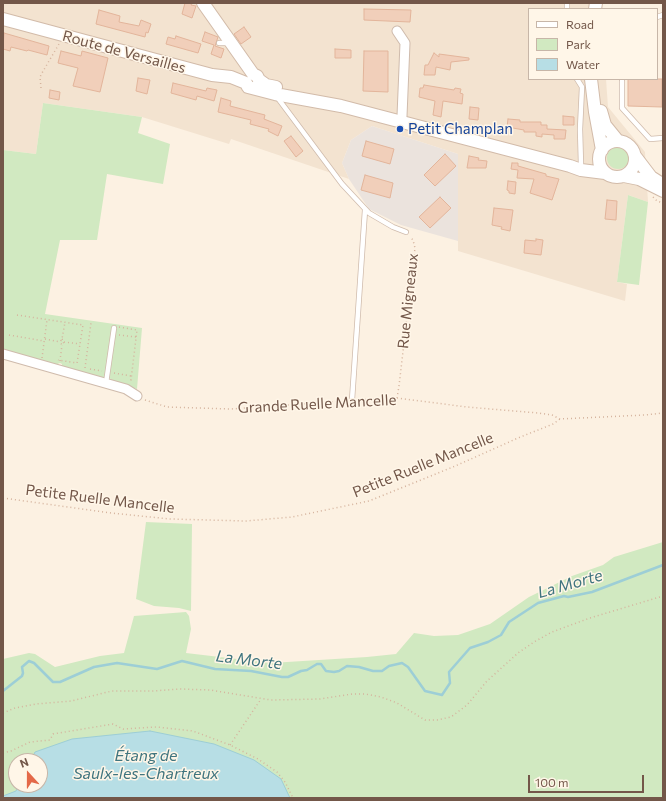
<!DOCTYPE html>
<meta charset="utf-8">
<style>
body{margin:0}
#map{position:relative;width:666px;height:801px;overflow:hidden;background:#fcf1e2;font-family:Commissioner,sans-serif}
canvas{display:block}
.frame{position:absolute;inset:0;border:4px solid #735749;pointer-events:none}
.legend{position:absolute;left:528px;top:8px;width:130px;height:72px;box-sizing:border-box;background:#fff6e8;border:1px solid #c7b6a8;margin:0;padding:5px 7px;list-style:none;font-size:12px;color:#735749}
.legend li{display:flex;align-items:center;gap:8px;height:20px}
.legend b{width:20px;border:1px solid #c7b6a8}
.north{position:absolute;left:8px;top:753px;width:40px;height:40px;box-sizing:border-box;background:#fff6e8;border:1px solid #c7b6a8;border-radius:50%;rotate:339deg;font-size:11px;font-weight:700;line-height:16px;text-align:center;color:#735749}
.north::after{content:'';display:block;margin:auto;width:14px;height:18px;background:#e46948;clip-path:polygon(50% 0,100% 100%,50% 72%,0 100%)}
.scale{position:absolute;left:528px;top:775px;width:116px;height:18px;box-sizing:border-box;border:2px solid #735749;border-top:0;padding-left:5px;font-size:12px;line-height:14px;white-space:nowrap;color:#735749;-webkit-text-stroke:3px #fff6e8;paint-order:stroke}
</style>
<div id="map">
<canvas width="666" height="801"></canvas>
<div class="frame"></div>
<ul class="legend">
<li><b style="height:5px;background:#fff"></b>Road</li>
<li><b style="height:11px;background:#d1e9c1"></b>Park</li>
<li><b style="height:11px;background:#b7dee5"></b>Water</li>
</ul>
<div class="north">N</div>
<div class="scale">100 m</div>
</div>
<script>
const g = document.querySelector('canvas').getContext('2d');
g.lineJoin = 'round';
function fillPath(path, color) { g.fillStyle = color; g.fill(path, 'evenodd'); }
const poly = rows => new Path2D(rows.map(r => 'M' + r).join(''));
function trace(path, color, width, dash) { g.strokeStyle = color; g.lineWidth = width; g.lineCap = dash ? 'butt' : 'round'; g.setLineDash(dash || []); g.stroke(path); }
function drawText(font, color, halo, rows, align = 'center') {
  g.font = font + ' Commissioner,sans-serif'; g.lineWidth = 3; g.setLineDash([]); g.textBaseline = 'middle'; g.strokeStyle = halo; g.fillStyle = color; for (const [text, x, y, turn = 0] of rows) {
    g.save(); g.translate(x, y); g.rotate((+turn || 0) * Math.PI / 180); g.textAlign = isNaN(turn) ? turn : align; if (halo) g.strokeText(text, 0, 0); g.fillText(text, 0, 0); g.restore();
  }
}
const residential = poly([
 [3,3,600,3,601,9,529,9,529,79,606,79,608,107,645,152,648,202,628,195,617,282,627,284,625,301,458,251,458,154,372,126,351,140,342,163,349,179,231,139,229,144,142,117,43,103,36,154,3,150]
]);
const industrial = poly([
 [372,126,458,154,458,241,401,225,369,209,349,179,342,163,351,140]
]);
const green = poly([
 [43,103,142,117,138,133,170,144,163,184,107,174,97,240,60,240,45,314,142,328,137,389,111,381,110,378,107,377,104,378,103,380,62,368,62,364,60,363,55,365,3,350,3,150,36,154],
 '607 158a11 11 0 1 1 22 0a11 11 0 1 1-22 0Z',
 [628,195,648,202,639,285,617,282],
 [146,522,192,524,191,611,179,608,154,606,136,599],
 [663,542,663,798,3,798,3,659,29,653,35,654,55,667,100,656,124,653,134,616,186,612,189,616,191,629,186,653,271,663,367,657,396,654,414,633,434,636,458,635,490,624,529,597,572,576,603,565,614,557],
 [16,761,40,761,40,785,16,785]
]);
const water = poly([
 [150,731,214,744,254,760,281,779,290,798,3,798,3,796,16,791,19,785,40,785,40,761,31,761,35,752,72,739,150,731]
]);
const stream = poly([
 [3,691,22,676,23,673,22,667,29,661,34,663,53,682,60,682,94,667,117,663,157,669,182,661,215,669,251,671,282,677,288,677,301,671,307,670,317,664,321,664,326,671,334,672,339,671,347,666,359,667,373,671,382,671,389,666,402,663,408,667,425,691,442,695,450,683,449,672,470,648,488,642,501,635,509,622,538,603,564,596,568,597,592,592,663,565]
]);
const building = poly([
 [185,3,192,3,191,5,196,6,192,18,182,14,185,3],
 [364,9,411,10,410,22,364,20,364,9],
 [99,10,120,16,119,22,139,26,141,20,151,24,148,33,146,32,145,37,96,24,99,10],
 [244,27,251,37,241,44,234,34,244,27],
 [205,32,218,37,215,46,224,49,221,58,211,54,214,45,202,41,205,32],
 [4,33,49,46,47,55,28,50,27,51,11,47,10,51,3,49,4,33],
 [176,36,201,44,198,53,166,44,168,37,175,39,176,36],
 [335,49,351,50,351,58,335,58,335,49],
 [61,51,81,56,82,51,108,58,100,92,73,86,78,68,58,63,61,51],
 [364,51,388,51,388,92,363,91,364,51],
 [434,53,439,57,439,54,469,58,469,60,451,62,450,70,436,67,435,75,424,75,425,65,428,65,434,53],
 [138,78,150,80,147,94,136,91,138,78],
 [628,79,662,79,662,107,628,106,628,79],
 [173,83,206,91,207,88,217,90,214,101,197,96,196,100,171,93,173,83],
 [424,85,454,90,455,88,461,89,460,93,463,94,462,104,443,101,441,117,433,115,435,101,419,97,420,88,423,88,424,85],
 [50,90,60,92,59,100,49,98,50,90],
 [221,98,231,101,230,106,265,115,264,119,282,126,278,136,268,131,269,129,250,124,251,120,218,112,221,98],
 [470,107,479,108,478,120,469,119,470,107],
 [563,116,574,117,574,125,563,125,563,116],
 [508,119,520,120,520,122,541,122,541,125,547,125,547,129,566,130,565,139,554,139,554,135,542,134,542,137,536,136,536,132,524,132,524,130,507,127,508,119],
 [291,136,303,151,296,157,284,141,291,136],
 [366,141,394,149,390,164,362,156,366,141],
 [445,154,456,166,435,186,424,175,445,154],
 [469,156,479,158,478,160,487,161,486,168,467,168,469,156],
 [512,163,518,163,518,166,546,174,546,176,559,179,552,200,530,193,534,179,517,178,518,170,511,169,512,163],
 [365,175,393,183,390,198,361,190,365,175],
 [508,181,516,182,515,194,509,193,509,191,507,190,508,181],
 [440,197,451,208,430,228,419,217,440,197],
 [607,200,617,201,616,220,605,219,607,200],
 [494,208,513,210,510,231,501,229,502,227,492,225,494,208],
 [536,239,543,240,541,255,524,253,525,240,536,241,536,239]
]);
const path = poly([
 [41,88,40,77,42,73,59,44],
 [653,197,657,201,663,203],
 [17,315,83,325,77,363,58,360],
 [119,327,137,330,131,380,128,380],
 [9,335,44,341],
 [119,335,136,337],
 [45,339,60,342],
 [62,339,64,342,62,345,60,342,62,339,65,322],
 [64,342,80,344],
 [42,358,47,320],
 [60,361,62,345],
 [85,368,91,323],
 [90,369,102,371],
 [114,373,131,376],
 [397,398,399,386,415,248,413,240,410,237],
 [145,400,167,407,231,409,345,401],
 [357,400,397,398,467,407,538,413,552,415,560,419,645,415,663,413],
 [3,498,111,513,170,519,246,521,292,517,369,501,453,467,518,438,553,424,560,419],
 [3,713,15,708,36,704,71,701,112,691,152,691,181,689,210,690,271,700,320,699,352,694,365,694,381,697,397,703,425,720,437,720,451,717,467,705,487,681,518,653,534,642,552,632,590,618,663,596],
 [230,745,261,699],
 [3,753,11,751,30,742,50,740,53,734,113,724,123,729,157,727,193,731,230,745,258,759,277,772,285,782,293,798]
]);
const lane = poly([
 [567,3,567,9],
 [657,17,663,15],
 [219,43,226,43,228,41],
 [577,79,582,87,580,129,581,165],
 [622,81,622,108,650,139,663,138],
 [277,97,342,184,369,213,393,227,406,232],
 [106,383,114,328],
 [352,400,365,210]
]);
const street = poly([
 [397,31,405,43,402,116,401,122],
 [3,354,126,389,137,396]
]);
const secondary = poly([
 [203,3,253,74,257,76,259,80,266,85,276,87],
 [595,9,596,3],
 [3,19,212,75,231,77,246,83,248,87,275,94,341,106,570,166,581,170,605,173],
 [591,79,595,112,602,150],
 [601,111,605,125,618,141],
 '599 159a18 18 0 1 1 36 0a18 18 0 1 1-36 0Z',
 [635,156,651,177,662,184],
 [624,176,639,179,663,191]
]);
const markers = [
 [400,129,4,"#1a4fb4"]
];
const streetNames = [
 ["Route de Versailles",124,52,15],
 ["Rue Migneaux",408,301,-84],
 ["Grande Ruelle Mancelle",317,404,-3],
 ["Petite Ruelle Mancelle",423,465,-22],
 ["Petite Ruelle Mancelle",100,499,7]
];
const transitNames = [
 ["Petit Champlan",408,129]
];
const waterNames = [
 ["La Morte",570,584,-16],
 ["La Morte",249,660,7],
 ["Étang de",146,756],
 ["Saulx-les-Chartreux",146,774]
];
fillPath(residential, '#f3e3d0');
fillPath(industrial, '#ebe3dd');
fillPath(green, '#d1e9c1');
fillPath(water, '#b7dee5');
trace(water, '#9dced6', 1);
trace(stream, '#9dced6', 2.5);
fillPath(building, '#f1cfba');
trace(building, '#e3b59b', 1);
trace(lane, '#cfbbac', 6);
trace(street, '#cfbbac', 11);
trace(secondary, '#d2bba9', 14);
trace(path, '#d5b39d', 1.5, [1, 3]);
trace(lane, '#fff', 4.5);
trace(street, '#fff', 9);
trace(secondary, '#fff', 12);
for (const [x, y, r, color] of markers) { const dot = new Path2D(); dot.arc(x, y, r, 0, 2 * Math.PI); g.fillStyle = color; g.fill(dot); trace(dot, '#fff6e8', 1.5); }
drawText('15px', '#735749', '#fff6e8', streetNames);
drawText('15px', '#164399', '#fff6e8', transitNames, 'left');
drawText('italic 16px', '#40757f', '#fff6e8', waterNames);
</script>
